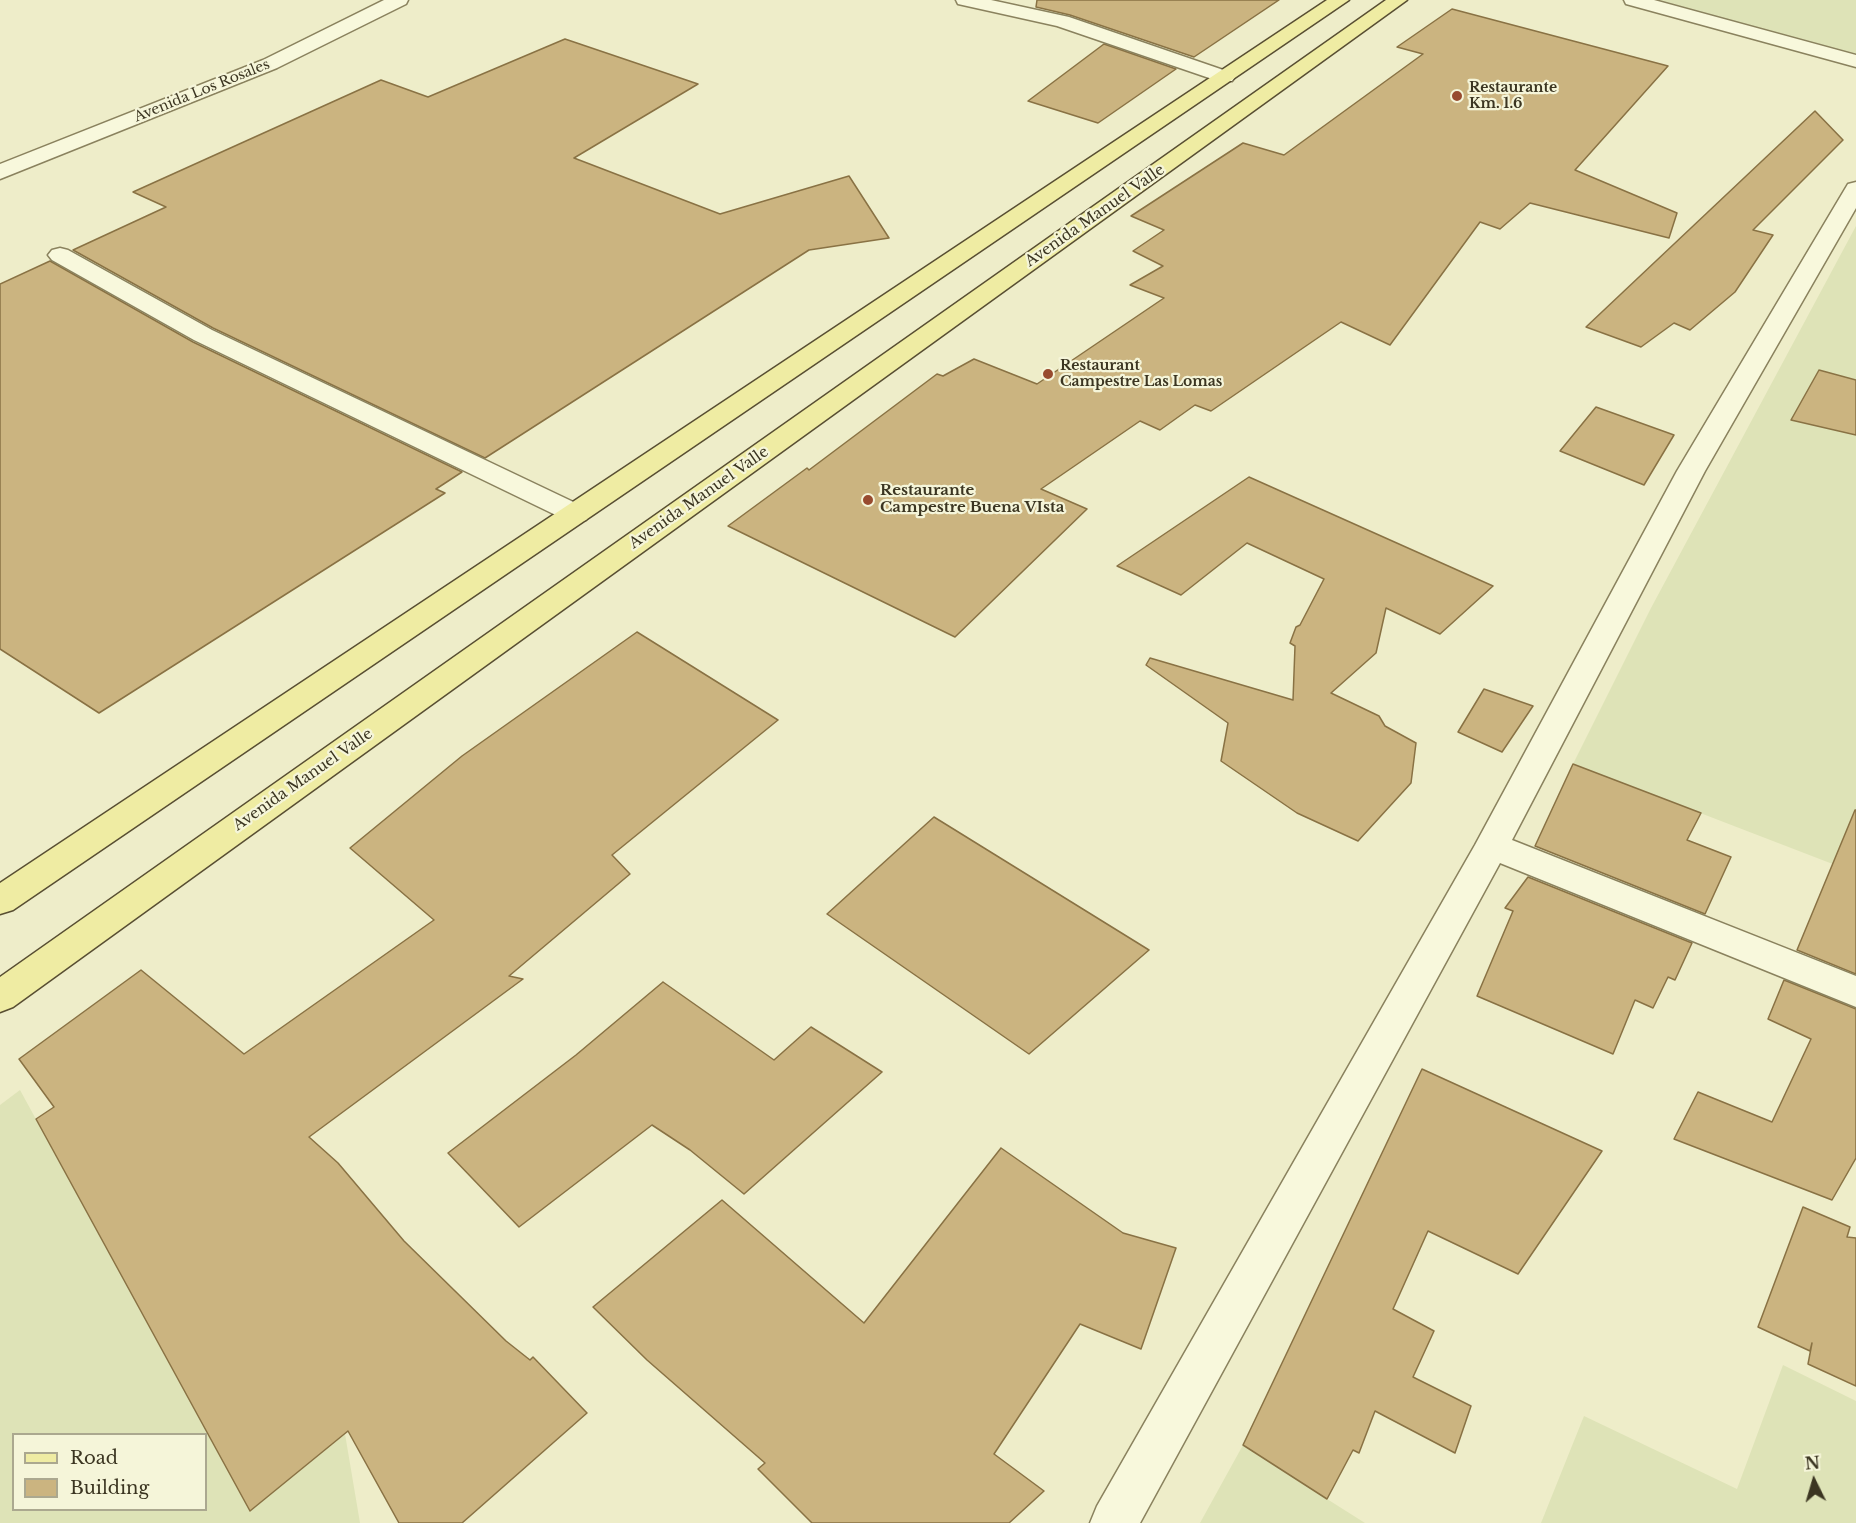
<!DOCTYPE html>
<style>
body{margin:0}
#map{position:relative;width:1856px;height:1523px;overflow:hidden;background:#eeedc9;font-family:"Libre Baskerville",serif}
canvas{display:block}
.legend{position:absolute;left:12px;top:1433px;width:195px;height:78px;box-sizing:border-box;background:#f5f5d9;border:2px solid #aba88f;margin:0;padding:8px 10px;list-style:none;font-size:18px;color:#3b3521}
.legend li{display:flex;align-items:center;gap:12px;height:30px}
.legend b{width:30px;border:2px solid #aba88f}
.north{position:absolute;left:1784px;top:1451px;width:60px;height:60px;-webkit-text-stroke:4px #f5f5d9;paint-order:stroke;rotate:355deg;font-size:16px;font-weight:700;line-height:24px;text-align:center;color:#3b3521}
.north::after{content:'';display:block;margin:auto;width:21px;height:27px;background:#3b3521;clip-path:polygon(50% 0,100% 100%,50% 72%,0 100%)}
</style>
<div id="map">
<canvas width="1856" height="1523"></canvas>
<ul class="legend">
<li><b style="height:8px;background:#efeca3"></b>Road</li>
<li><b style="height:16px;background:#cbb480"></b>Building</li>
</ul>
<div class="north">N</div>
</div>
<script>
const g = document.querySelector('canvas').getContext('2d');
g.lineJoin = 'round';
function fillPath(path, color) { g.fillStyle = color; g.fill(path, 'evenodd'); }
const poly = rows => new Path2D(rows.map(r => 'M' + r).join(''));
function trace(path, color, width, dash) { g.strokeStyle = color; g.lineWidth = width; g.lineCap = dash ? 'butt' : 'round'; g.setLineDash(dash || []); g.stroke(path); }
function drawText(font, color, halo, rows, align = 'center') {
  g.font = font + ' "Libre Baskerville",serif'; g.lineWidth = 4.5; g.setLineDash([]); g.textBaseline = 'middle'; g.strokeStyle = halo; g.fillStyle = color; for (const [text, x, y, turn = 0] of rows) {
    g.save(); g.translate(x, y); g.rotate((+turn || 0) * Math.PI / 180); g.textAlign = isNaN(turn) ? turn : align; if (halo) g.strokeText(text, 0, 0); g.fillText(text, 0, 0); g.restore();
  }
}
const farmland = poly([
 [1651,0,1856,0,1856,56],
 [1856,226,1856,873,1573,764,1651,608],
 [20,1090,250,1511,345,1434,360,1523,0,1523,0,1105],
 [14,1434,206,1434,206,1510,14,1510],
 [1783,1365,1856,1401,1856,1523,1541,1523,1584,1416,1737,1489],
 [1243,1445,1327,1499,1365,1523,1200,1523]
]);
const building = poly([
 [1037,0,1279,0,1194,57,1070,15,1036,7,1037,0],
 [1452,9,1668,66,1575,170,1677,213,1669,238,1530,203,1500,229,1480,222,1390,345,1341,322,1211,411,1195,405,1160,430,1140,421,1041,489,1087,509,955,637,728,526,807,468,809,470,937,374,943,376,974,359,1037,384,1164,298,1130,285,1163,266,1133,251,1164,230,1131,216,1243,143,1284,155,1423,54,1397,47,1452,9],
 [565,39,698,84,574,158,720,214,849,176,889,238,809,250,485,458,213,328,73,250,166,207,133,192,381,80,428,97,565,39],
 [1104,44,1176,69,1098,123,1028,101,1104,44],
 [1815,111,1843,140,1753,230,1773,235,1735,292,1690,330,1674,323,1641,347,1586,327,1815,111],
 [50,261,193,342,462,472,436,489,445,493,99,713,0,649,0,284,50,261],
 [1819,370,1856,380,1856,435,1791,420,1819,370],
 [1596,407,1674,435,1644,485,1560,451,1596,407],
 [1249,477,1493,586,1440,634,1386,608,1376,653,1331,693,1379,716,1385,726,1416,743,1411,783,1358,841,1297,813,1221,761,1228,723,1146,665,1150,658,1293,700,1295,646,1290,643,1296,627,1300,625,1324,579,1247,543,1181,595,1117,566,1249,477],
 [637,632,778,720,612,855,630,874,509,976,523,979,309,1137,338,1163,404,1241,506,1341,530,1360,533,1357,587,1413,462,1523,399,1523,348,1431,250,1511,36,1119,54,1107,19,1059,141,970,244,1054,434,920,350,848,462,756,637,632],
 [1484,689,1533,706,1502,752,1458,732,1484,689],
 [1573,764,1701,813,1687,840,1731,857,1705,914,1535,846,1573,764],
 [1855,810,1856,810,1856,974,1797,950,1855,810],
 [934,817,1149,950,1029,1054,827,914,934,817],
 [1528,877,1692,943,1675,980,1668,977,1653,1008,1635,1000,1613,1054,1477,996,1513,911,1505,908,1528,877],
 [1784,980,1856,1009,1856,1158,1832,1200,1674,1139,1698,1092,1772,1122,1811,1039,1768,1019,1784,980],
 [663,982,774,1060,811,1027,882,1072,744,1194,690,1150,652,1125,519,1227,448,1153,576,1055,663,982],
 [1422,1069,1602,1151,1518,1274,1428,1231,1393,1309,1434,1331,1413,1377,1471,1406,1455,1453,1375,1411,1359,1453,1353,1450,1327,1499,1243,1445,1422,1069],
 [1001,1148,1123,1233,1176,1248,1141,1349,1080,1324,994,1454,1044,1491,1009,1523,812,1523,758,1469,765,1463,647,1360,593,1307,722,1200,864,1323,1001,1148],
 [1803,1207,1850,1227,1847,1237,1856,1238,1856,1386,1808,1364,1812,1343,1810,1351,1758,1327,1803,1207]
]);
const service = poly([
 [956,0,991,0,1069,17,1232,73,1235,77,1232,81,1218,81,1057,26,958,4,956,0],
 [1624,0,1654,0,1856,55,1856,67,1626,4,1624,0],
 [60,248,68,250,212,330,586,508,590,514,586,520,576,522,566,520,194,340,52,260,48,255,52,250,60,248]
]);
const minor = poly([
 [384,0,408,0,406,4,277,68,0,179,0,164,263,60,384,0],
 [1856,182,1856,208,1705,471,1512,840,1856,976,1856,1007,1500,863,1140,1523,1090,1523,1097,1506,1475,845,1677,471,1845,189,1848,184,1856,182]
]);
const primary = poly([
 [1327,0,1349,0,13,910,0,914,0,883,1327,0],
 [1386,0,1407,0,13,1007,0,1012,0,977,1386,0]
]);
const markers = [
 [1457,96,6,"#984b2f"],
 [1048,374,6,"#984b2f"],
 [868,500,6,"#984b2f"]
];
const farPoinames = [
 ["Restaurante",1469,88],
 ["Km. 1.6",1469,104],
 ["Restaurant",1060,366],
 ["Campestre Las Lomas",1060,382]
];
const farStreetnames = [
 ["Avenida Los Rosales",202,91,-22]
];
const streetNames = [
 ["Avenida Manuel Valle",1095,216,-35],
 ["Avenida Manuel Valle",699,498,-35],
 ["Avenida Manuel Valle",303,780,-35]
];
const poiNames = [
 ["Restaurante",880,491],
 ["Campestre Buena VIsta",880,508]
];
fillPath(farmland, '#dee3b7');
fillPath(building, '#cbb480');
trace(building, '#897244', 1.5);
trace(service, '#8a825e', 3);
trace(minor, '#8a825e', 3);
trace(primary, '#584e32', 3);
fillPath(service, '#f8f8dc');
fillPath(minor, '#f8f8dc');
fillPath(primary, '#efeca3');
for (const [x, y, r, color] of markers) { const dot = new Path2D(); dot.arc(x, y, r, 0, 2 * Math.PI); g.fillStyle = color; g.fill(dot); trace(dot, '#f5f5d9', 2); }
drawText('bold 14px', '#3b3521', '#f5f5d9', farPoinames, 'left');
drawText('14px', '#3b3521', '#f5f5d9', farStreetnames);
drawText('15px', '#3b3521', '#f5f5d9', streetNames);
drawText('bold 15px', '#3b3521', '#f5f5d9', poiNames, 'left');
</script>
